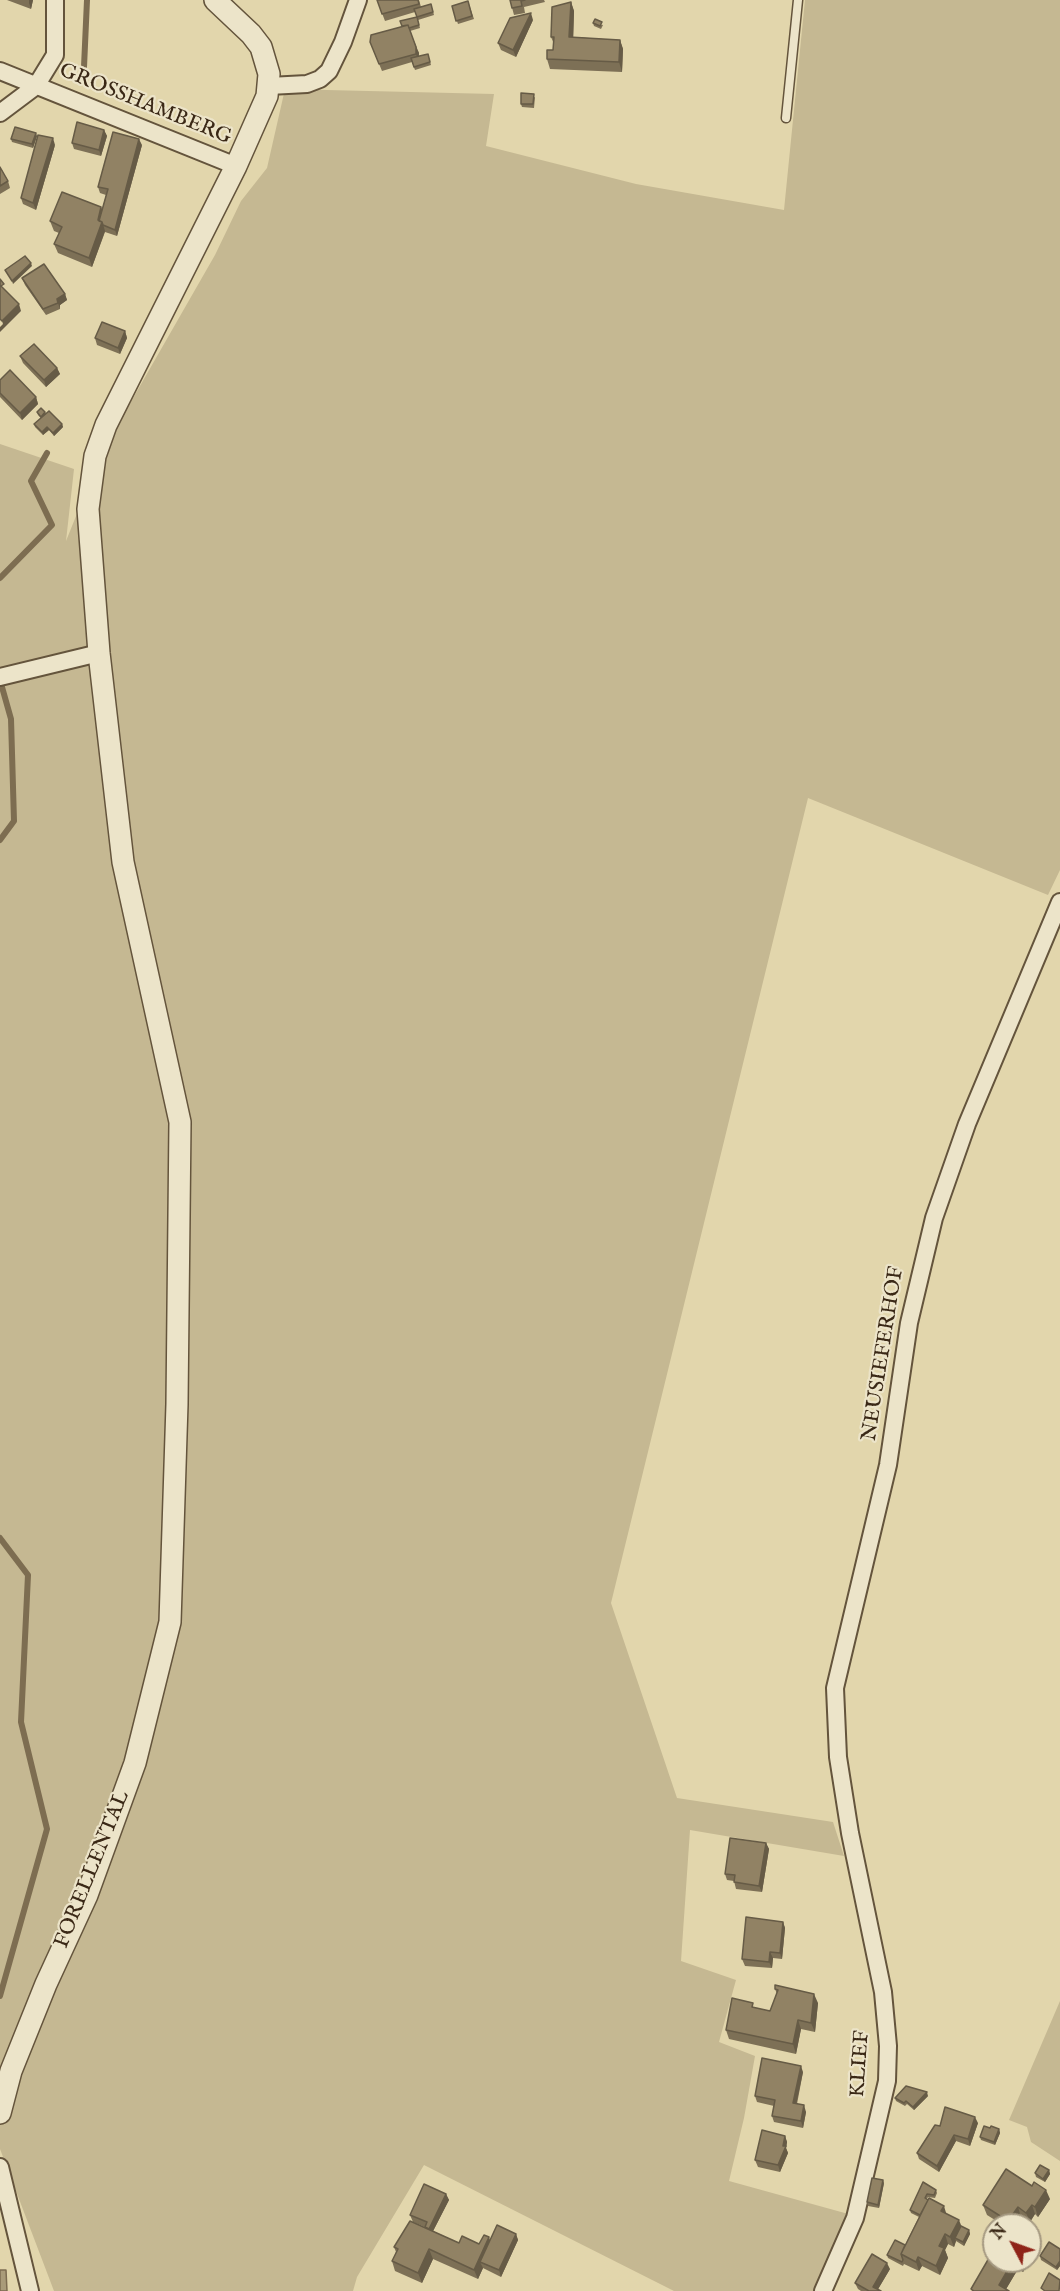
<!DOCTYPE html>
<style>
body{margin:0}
#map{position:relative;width:1060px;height:2291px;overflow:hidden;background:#e2d6ac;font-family:"IM FELL English",serif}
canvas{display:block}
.north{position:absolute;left:982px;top:2213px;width:60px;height:60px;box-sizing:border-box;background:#ece4c9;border:2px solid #a59981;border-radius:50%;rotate:311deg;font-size:16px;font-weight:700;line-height:24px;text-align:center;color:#3a2816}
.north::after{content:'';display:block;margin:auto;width:21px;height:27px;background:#8f2418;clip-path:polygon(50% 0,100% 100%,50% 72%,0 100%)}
</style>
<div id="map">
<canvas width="1060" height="2291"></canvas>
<div class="north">N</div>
</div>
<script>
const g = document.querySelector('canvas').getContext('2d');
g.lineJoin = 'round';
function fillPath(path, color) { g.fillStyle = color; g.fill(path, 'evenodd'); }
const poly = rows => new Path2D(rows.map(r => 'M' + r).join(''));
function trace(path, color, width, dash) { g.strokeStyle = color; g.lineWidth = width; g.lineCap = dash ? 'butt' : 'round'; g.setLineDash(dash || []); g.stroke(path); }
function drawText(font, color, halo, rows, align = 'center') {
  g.font = font + ' "IM FELL English",serif'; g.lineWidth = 4.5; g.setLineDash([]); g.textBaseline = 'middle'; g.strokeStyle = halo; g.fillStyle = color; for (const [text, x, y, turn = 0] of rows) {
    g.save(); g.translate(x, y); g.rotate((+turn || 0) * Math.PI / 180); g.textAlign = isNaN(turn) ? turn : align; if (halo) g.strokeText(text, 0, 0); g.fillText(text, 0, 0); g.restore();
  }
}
const green = poly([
 [805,0,1060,0,1060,870,1048,895,808,798,611,1603,677,1798,833,1822,844,1856,690,1830,681,1961,736,1980,719,2042,755,2056,744,2118,729,2181,852,2215,813,2291,674,2291,424,2165,357,2277,353,2291,54,2291,0,2149,0,444,74,469,66,541,101,454,215,255,241,201,267,168,285,89,494,94,486,146,636,184,784,210],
 [1060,2001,1060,2161,1031,2142,1027,2127,1009,2120]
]);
const water = poly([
 [0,2270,6,2270,7,2291,0,2291,0,2270]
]);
const stream = poly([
 [84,67,87,0],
 [0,578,52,525,31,481,47,453],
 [0,840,14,821,11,719,2,687],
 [0,1538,28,1575,21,1722,47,1829,0,1996]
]);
const service = poly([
 [786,118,798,0]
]);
const minor = poly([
 [0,71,236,166],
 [269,86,307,84,320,79,329,71,343,42,358,0],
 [0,113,36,86,55,55,55,0],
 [0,677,99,653],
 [0,2167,30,2291],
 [823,2291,855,2218,887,2081,888,2046,883,1992,850,1833,838,1757,835,1688,888,1465,909,1323,934,1218,967,1124,1060,902]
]);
const tertiary = poly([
 [0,2113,11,2071,46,1984,87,1895,135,1763,170,1622,177,1404,180,1122,123,862,99,653,88,509,95,456,106,425,236,166,267,96,269,74,261,47,251,34,215,0]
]);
const wall = poly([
 [7,0,33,0,31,9],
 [377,0,419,0,421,7,431,4,434,15,418,20,415,12,385,21],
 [510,0,544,0,545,2,524,7,525,13,514,15],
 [468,1,474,19,458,24,452,6],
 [571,2,574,11,573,37,620,40,623,49,622,72,550,69,547,59,553,50,554,44,551,37],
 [417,17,420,28,410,31,419,53,419,56,428,54,431,65,415,70,412,62,382,71,370,42,402,26],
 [533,20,516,57,501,50,498,43],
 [593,23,603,25,601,29,594,26],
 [535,97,534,108,522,107,521,104],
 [104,130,107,136,101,156,74,149,72,143],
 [37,136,33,148,12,142,11,139],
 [55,145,36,210,23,204,21,198],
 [142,145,117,236,105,232,92,267,58,253,54,244,59,233,54,231,50,221,102,210,106,195,100,193,98,187],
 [0,167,8,181,10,188,0,194],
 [22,278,65,294,67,300,60,305,60,309,46,315,25,285],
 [125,331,127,338,120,354,97,345,95,338],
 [20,356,57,368,60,374,46,387,23,363],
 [0,380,36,397,38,404,22,420,0,397],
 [37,412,45,412,46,414,62,424,63,427,54,436,49,430,43,435,35,427,34,424,41,418,38,415],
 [766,1843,769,1849,762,1892,736,1889,734,1881,727,1880,725,1874],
 [783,1922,785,1928,782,1959,773,1958,772,1968,745,1966,742,1959],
 [775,1989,818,2003,815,2032,801,2029,796,2054,729,2039,726,2030,755,2008,770,2011,777,1994],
 [803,2072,797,2104,806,2112,803,2128,774,2122,772,2116,774,2106,757,2102,755,2096],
 [928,2096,914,2110,907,2104,905,2106,896,2101,895,2098],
 [978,2123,970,2146,956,2141,939,2172,919,2159,917,2153,940,2126],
 [990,2128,999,2129,1000,2133,995,2145,981,2140,980,2137],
 [785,2136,787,2142,786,2148,788,2153,780,2172,758,2167,755,2160],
 [1049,2170,1050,2174,1045,2182,1036,2177,1035,2173],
 [923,2182,936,2190,937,2193,935,2198,928,2197,927,2199,947,2214,961,2226,969,2230,970,2234,964,2246,956,2241,954,2247,948,2244,945,2250,948,2258,940,2275,922,2266,919,2271,904,2264,903,2266,888,2258,887,2255,905,2245,919,2217,911,2213,910,2210],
 [884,2183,879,2208,868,2206,867,2202],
 [446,2194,449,2200,433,2231,459,2243,479,2244,490,2240,516,2234,518,2240,501,2277,483,2268,478,2279,433,2259,422,2283,395,2271,392,2261,396,2252,394,2247,425,2227,413,2222,410,2215],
 [1050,2199,1038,2217,1035,2214,1030,2222,1021,2217,1016,2225,1003,2225,987,2215,983,2205],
 [1060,2249,1060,2266,1057,2270,1041,2260,1040,2256],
 [985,2250,994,2261,1028,2261,1029,2262,1023,2272,1018,2269,1006,2289,1009,2291,972,2291,971,2289,988,2260],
 [890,2269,878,2289,881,2291,861,2291,858,2289,855,2283]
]);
const shadedWall = poly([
 [29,0,33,0,31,9,29,3],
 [571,2,574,11,573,47,569,37],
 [531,13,533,20,516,57,513,50],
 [620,40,623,49,622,72,619,62],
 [416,47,419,53,418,60,416,54],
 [104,130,107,136,101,156,99,150],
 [36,133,37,136,33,148,32,144],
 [53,138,55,145,36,210,33,203],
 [139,139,142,145,117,236,115,230],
 [101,207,105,216,103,224,105,231,92,267,89,258],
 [31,263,32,266,13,284,12,281],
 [65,294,67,300,60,305,60,309,58,303,57,299],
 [19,304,21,311,0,332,0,327,3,324,2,321],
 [125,331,127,338,120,354,118,348],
 [57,368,60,374,46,387,44,380],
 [36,397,38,404,22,420,20,413],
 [62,424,63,427,54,436,53,433],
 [47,427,49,430,43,435,42,432],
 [766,1843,769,1849,762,1892,759,1886],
 [783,1922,785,1928,782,1959,780,1953],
 [770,1952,773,1958,772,1968,769,1962],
 [814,1994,818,2003,815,2032,811,2023],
 [798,2020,801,2029,796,2054,793,2044],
 [801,2066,803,2072,795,2110,793,2103],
 [927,2092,928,2096,914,2110,913,2107],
 [804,2105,806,2112,803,2128,801,2121],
 [975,2117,978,2123,970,2146,968,2139],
 [999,2129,1000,2133,995,2145,994,2142],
 [954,2135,956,2141,939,2172,937,2166],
 [785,2136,787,2142,786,2148,788,2153,780,2172,778,2165],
 [1049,2170,1050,2174,1045,2182,1043,2179],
 [883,2180,884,2183,879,2208,878,2205],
 [1046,2190,1050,2199,1038,2217,1035,2207],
 [446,2194,449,2200,430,2237,428,2230],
 [1032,2205,1035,2214,1030,2222,1026,2213],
 [944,2206,947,2216,941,2211],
 [1018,2207,1021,2217,1016,2225,1010,2225,1008,2221],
 [959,2220,963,2230,955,2238,956,2241,954,2247,950,2237],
 [969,2230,970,2234,964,2246,963,2242],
 [516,2234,518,2240,501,2277,499,2270],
 [945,2234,948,2244,945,2250,948,2258,940,2275,936,2266,939,2246],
 [489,2237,492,2246,480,2262,483,2268,478,2279,474,2270],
 [429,2249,433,2259,422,2283,418,2273],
 [918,2257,922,2266,919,2271,916,2262],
 [1013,2261,1014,2261,1018,2269,1005,2291,999,2285],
 [1020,2261,1028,2261,1029,2262,1023,2272,1019,2263],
 [1060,2261,1060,2266,1057,2270,1056,2267],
 [887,2263,890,2269,877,2291,873,2287]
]);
const building = poly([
 [377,0,418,0,419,4,382,14,377,0],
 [510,0,525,0,521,1,522,6,512,8,510,0],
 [468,1,472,16,456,21,452,6,468,1],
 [571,2,569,37,620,40,619,62,547,59,547,50,553,50,554,37,551,37,552,7,571,2],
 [431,4,433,12,417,17,414,9,431,4],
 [531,13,513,50,498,43,510,18,531,13],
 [417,17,419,25,409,28,408,25,402,26,400,21,417,17],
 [595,19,602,22,600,26,593,23,595,19],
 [408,25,416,47,416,54,379,64,370,42,371,35,408,25],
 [428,54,430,62,414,67,411,58,428,54],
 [521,93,534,94,533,104,521,104,521,93],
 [77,122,104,130,99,150,72,143,77,122],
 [15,127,36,133,32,144,11,139,15,127],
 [113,132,139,139,115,230,103,225,102,222,99,221,108,189,98,187,113,132],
 [38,135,53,138,33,203,21,198,38,135],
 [0,167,8,181,0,186,0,167],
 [62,192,101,207,98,220,102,222,89,258,54,244,62,227,50,221,62,192],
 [25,256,31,263,12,281,5,270,25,256],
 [44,264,65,294,57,299,58,303,43,309,22,278,44,264],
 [0,279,4,284,1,286,19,304,2,321,0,319,0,279],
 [102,322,125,331,118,348,95,338,102,322],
 [34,344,57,368,44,380,20,356,34,344],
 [10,370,36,397,20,413,0,393,0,380,10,370],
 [41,408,45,412,41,417,37,412,41,408],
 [49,411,62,424,53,433,47,427,42,432,34,424,49,411],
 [730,1838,766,1843,759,1886,734,1882,735,1875,725,1874,730,1838],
 [746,1917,783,1922,780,1953,770,1952,769,1962,742,1959,746,1917],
 [775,1985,814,1994,811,2023,798,2020,793,2044,726,2030,732,1998,753,2003,752,2007,770,2011,778,1990,775,1989,775,1985],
 [762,2058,801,2066,793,2103,804,2105,801,2121,772,2116,775,2100,755,2096,762,2058],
 [906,2086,927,2092,913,2107,906,2101,904,2103,895,2098,906,2086],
 [945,2107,975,2117,968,2139,954,2135,937,2166,917,2153,935,2125,940,2126,945,2107],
 [984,2126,990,2128,991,2126,999,2129,994,2142,980,2137,984,2126],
 [762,2130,785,2136,783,2146,786,2146,778,2165,755,2160,762,2130],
 [1040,2165,1049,2170,1043,2179,1035,2173,1040,2165],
 [1006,2169,1032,2186,1034,2182,1046,2190,1035,2207,1032,2205,1026,2213,1018,2207,1008,2221,983,2205,1006,2169],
 [872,2178,883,2180,878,2205,867,2202,872,2178],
 [923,2182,936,2190,934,2195,927,2194,925,2198,928,2200,920,2215,910,2210,923,2182],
 [424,2184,446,2194,429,2229,425,2227,427,2222,410,2215,424,2184],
 [929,2198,944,2206,941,2211,959,2220,950,2237,945,2234,939,2246,944,2248,936,2266,918,2257,916,2262,901,2254,929,2198],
 [410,2221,459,2243,462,2236,479,2244,484,2235,489,2237,474,2270,429,2249,418,2273,392,2261,398,2249,394,2247,410,2221],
 [497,2225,516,2234,499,2270,480,2262,497,2225],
 [961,2226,969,2230,963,2242,955,2238,961,2226],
 [895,2240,905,2245,901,2254,903,2260,902,2262,887,2255,895,2240],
 [1049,2242,1060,2249,1060,2261,1056,2267,1040,2256,1049,2242],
 [991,2246,994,2247,994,2261,1013,2261,999,2285,1009,2291,974,2291,971,2289,989,2258,985,2250,991,2246],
 [872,2254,887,2263,873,2287,881,2291,869,2291,855,2283,872,2254],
 [1049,2273,1060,2280,1059,2291,1045,2291,1041,2288,1049,2273]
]);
const streetNames = [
 ["GROSSHAMBERG",145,105,22],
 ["NEUSIEFERHOF",884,1354,-81],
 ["FORELLENTAL",93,1870,-68],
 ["KLIEF",861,2064,-86]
];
fillPath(green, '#c5b892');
fillPath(water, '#a99b79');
trace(water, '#7d6d51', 1.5);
trace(stream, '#7d6d51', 6);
trace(service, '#64543c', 11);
trace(minor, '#64543c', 20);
trace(tertiary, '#64543c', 24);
trace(service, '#ece4c9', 8);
trace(minor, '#ece4c9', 16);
trace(tertiary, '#ece4c9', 21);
fillPath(wall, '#7d7056');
fillPath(shadedWall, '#665b46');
fillPath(building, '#918264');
trace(building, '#665b46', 1.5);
drawText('21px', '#3a2816', '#ece4c9', streetNames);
</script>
